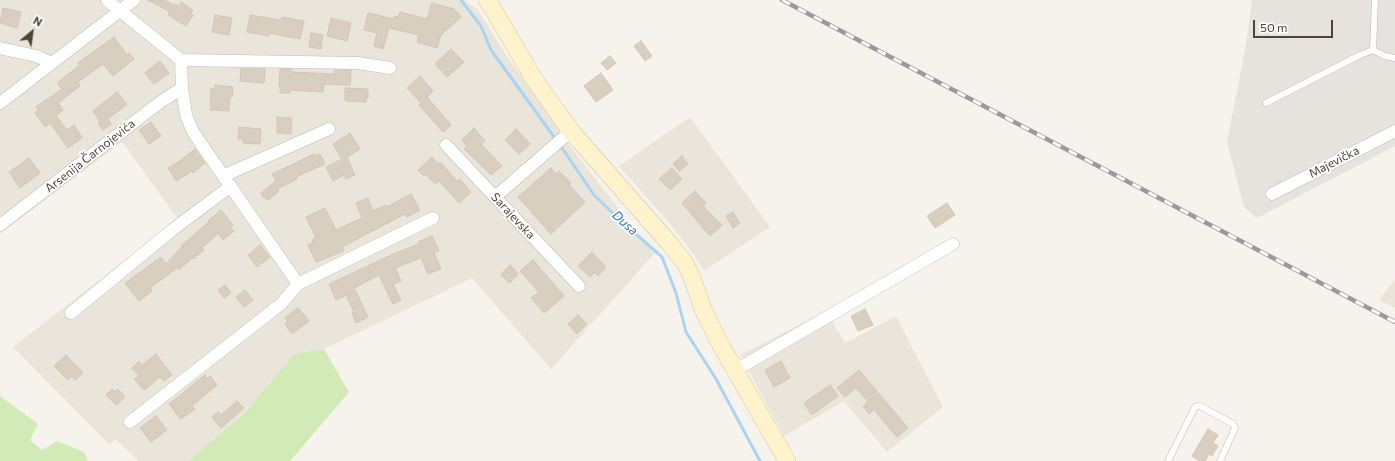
<!DOCTYPE html>
<meta charset="utf-8">
<style>
body{margin:0}
#map{position:relative;width:1395px;height:461px;overflow:hidden;background:#f6f3ec;font-family:Commissioner,sans-serif}
canvas{display:block}
.north{position:absolute;left:12px;top:12px;width:40px;height:40px;-webkit-text-stroke:3px #fff;paint-order:stroke;rotate:29deg;font-size:11px;font-weight:700;line-height:16px;text-align:center;color:#4b4439}
.north::after{content:'';display:block;margin:auto;width:14px;height:18px;background:#4b4439;clip-path:polygon(50% 0,100% 100%,50% 72%,0 100%)}
.scale{position:absolute;left:1253px;top:20px;width:80px;height:18px;box-sizing:border-box;border:2px solid #4b4439;border-top:0;padding-left:5px;font-size:12px;line-height:14px;white-space:nowrap;color:#4b4439;-webkit-text-stroke:3px #fff;paint-order:stroke}
</style>
<div id="map">
<canvas width="1395" height="461"></canvas>
<div class="north">N</div>
<div class="scale">50 m</div>
</div>
<script>
const g = document.querySelector('canvas').getContext('2d');
g.lineJoin = 'round';
function fillPath(path, color) { g.fillStyle = color; g.fill(path, 'evenodd'); }
const poly = rows => new Path2D(rows.map(r => 'M' + r).join(''));
function trace(path, color, width, dash) { g.strokeStyle = color; g.lineWidth = width; g.lineCap = dash ? 'butt' : 'round'; g.setLineDash(dash || []); g.stroke(path); }
function drawText(font, color, halo, rows, align = 'center') {
  g.font = font + ' Commissioner,sans-serif'; g.lineWidth = 3.5; g.setLineDash([]); g.textBaseline = 'middle'; g.strokeStyle = halo; g.fillStyle = color; for (const [text, x, y, turn = 0] of rows) {
    g.save(); g.translate(x, y); g.rotate((+turn || 0) * Math.PI / 180); g.textAlign = isNaN(turn) ? turn : align; if (halo) g.strokeText(text, 0, 0); g.fillText(text, 0, 0); g.restore();
  }
}
const residential = poly([
 [0,0,465,0,478,10,504,52,576,154,654,254,551,369,472,278,324,349,294,354,246,412,188,461,139,461,116,440,109,444,13,347,178,219,122,142,0,234],
 [690,117,770,227,704,271,694,255,670,224,619,166],
 [1395,279,1395,308,1379,300],
 [826,311,845,343,896,316,943,407,887,452,844,401,784,436,740,355]
]);
const industrial = poly([
 [1252,0,1395,0,1395,146,1257,218,1244,207,1227,142,1246,45]
]);
const green = poly([
 [324,349,349,392,290,461,188,461,246,412,294,354],
 [0,396,38,424,30,440,42,450,57,441,84,452,88,461,0,461]
]);
const stream = poly([
 [461,0,481,26,491,50,557,141],
 [560,145,594,195,621,221,662,257,676,293,686,332,716,379,760,461]
]);
const building = poly([
 [148,0,165,0,174,5,175,4,179,6,181,2,193,10,191,13,193,15,186,26,168,15,170,12,148,0],
 [432,3,454,9,461,17,441,35,437,48,417,42,419,35,389,28,383,49,374,46,377,33,364,30,368,13,394,19,395,16,398,17,400,12,427,19,432,3],
 [3,8,21,12,17,28,0,23,3,8],
 [215,15,232,18,229,35,212,32,215,15],
 [250,15,281,20,282,17,304,21,300,39,269,33,269,36,247,32,250,15],
 [331,18,351,23,347,41,327,36,331,18],
 [311,33,323,35,321,49,309,47,311,33],
 [114,37,127,55,129,53,134,59,113,76,103,64,78,82,80,86,58,103,63,110,56,116,67,130,74,125,82,138,68,148,50,123,45,127,35,113,38,110,36,107,62,89,57,83,80,65,78,63,114,37],
 [641,41,652,56,645,61,634,46,641,41],
 [451,49,464,62,447,77,435,64,451,49],
 [610,56,616,63,607,70,601,63,610,56],
 [160,61,169,73,154,84,145,73,160,61],
 [241,69,265,69,264,83,240,81,241,69],
 [280,69,291,69,291,72,335,74,335,70,351,70,350,85,324,84,323,92,290,90,290,93,280,93,280,87,279,87,280,69],
 [601,73,613,90,596,102,584,86,601,73],
 [420,76,433,91,427,97,451,125,443,132,419,105,421,103,407,88,420,76],
 [215,85,233,87,232,97,230,96,229,111,210,110,211,89,215,89,215,85],
 [345,88,368,89,368,98,366,98,366,102,345,101,345,88],
 [117,92,127,104,108,119,111,124,103,130,98,123,100,122,93,111,117,92],
 [277,117,292,118,291,134,277,133,277,117],
 [151,122,161,136,149,144,139,130,151,122],
 [239,127,261,129,260,144,243,143,243,139,238,139,239,127],
 [474,128,485,141,481,144,502,166,491,175,464,149,467,146,462,140,474,128],
 [516,129,530,144,519,154,505,140,516,129],
 [350,133,360,149,347,157,355,175,346,179,344,175,333,181,326,167,342,159,333,144,350,133],
 [195,149,205,163,193,173,192,171,176,181,168,168,180,161,195,149],
 [314,154,315,156,320,154,325,164,296,177,297,179,277,189,279,191,268,200,263,197,261,193,276,181,272,174,314,154],
 [682,156,688,164,679,171,673,164,682,156],
 [432,157,438,164,440,162,457,181,460,179,471,192,459,203,439,181,435,184,426,174,424,176,418,170,432,157],
 [29,158,40,173,20,188,9,172,29,158],
 [551,168,556,174,559,171,571,183,569,185,585,202,551,234,518,197,551,168],
 [672,168,682,179,670,190,659,179,672,168],
 [695,191,706,203,703,206,722,225,710,236,682,203,695,191],
 [411,194,420,210,407,217,405,214,342,247,344,251,316,262,308,245,313,243,312,240,316,238,306,217,325,208,336,230,362,218,356,203,368,198,373,211,386,205,387,207,411,194],
 [947,203,955,215,935,228,927,216,947,203],
 [221,210,233,225,230,227,234,231,223,240,218,233,202,248,204,250,193,259,192,258,179,270,177,268,150,288,152,291,139,301,125,283,161,257,166,264,182,247,181,246,209,222,208,221,221,210],
 [733,212,740,223,733,228,726,216,733,212],
 [432,236,439,251,434,253,441,269,428,274,421,258,395,268,401,281,393,284,401,300,393,304,379,275,354,288,368,317,356,323,352,313,354,312,346,295,336,300,329,284,391,255,419,244,418,242,432,236],
 [260,245,270,257,257,267,248,255,260,245],
 [592,252,606,267,598,276,595,272,590,277,578,266,592,252],
 [533,260,564,296,544,313,531,298,539,292,520,271,533,260],
 [510,265,518,274,510,283,501,275,510,265],
 [225,285,231,293,224,298,218,290,225,285],
 [245,290,253,300,244,307,236,297,245,290],
 [298,308,309,321,292,334,285,324,288,322,285,318,298,308],
 [865,309,873,325,858,331,851,316,865,309],
 [578,315,587,324,577,334,568,324,578,315],
 [156,354,172,375,164,381,160,377,144,390,134,379,139,376,132,368,139,361,142,365,156,354],
 [66,355,83,373,75,380,72,376,68,380,54,366,66,355],
 [781,361,790,378,774,387,765,370,781,361],
 [859,370,908,428,897,437,874,410,869,414,863,406,868,402,856,388,845,397,837,388,859,370],
 [205,375,207,379,210,376,217,385,192,406,195,409,181,419,169,404,205,375],
 [830,385,838,396,812,415,804,403,830,385],
 [112,389,115,392,118,389,125,397,116,405,106,395,112,389],
 [237,401,244,408,221,428,212,417,218,412,221,415,237,401],
 [156,416,167,430,151,442,140,428,156,416],
 [1208,429,1218,435,1213,443,1218,446,1212,456,1209,454,1205,461,1200,461,1192,456,1208,429]
]);
const lane = poly([
 [1375,0,1373,50,1385,56,1395,58],
 [1266,103,1360,55,1373,50],
 [1168,461,1195,407,1200,406,1233,424,1235,428,1220,461]
]);
const street = poly([
 [107,0,181,60,182,88,186,115,193,132,298,284],
 [0,48,36,56,52,63],
 [181,60,358,63,390,68],
 [0,103,134,0],
 [446,145,579,286],
 [223,176,329,129],
 [1272,194,1395,131],
 [495,197,571,131],
 [0,225,159,103,182,88],
 [71,313,172,230,231,186],
 [734,371,953,244],
 [130,422,281,304,298,284,433,218]
]);
const secondary = poly([
 [487,0,493,9,534,79,571,131,669,243,685,263,692,278,703,309,718,340,787,461]
]);
const rail = poly([
 [782,0,1395,322]
]);
const streetNames = [
 ["Arsenija Čarnojevića",90,156,-38],
 ["Majevička",1334,162,-27],
 ["Sarajevska",513,216,47]
];
const waterNames = [
 ["Dusa",625,223,42]
];
fillPath(residential, '#eae5da');
fillPath(industrial, '#e6e2dd');
fillPath(green, '#d2eab5');
trace(stream, '#a9d4f2', 3);
fillPath(building, '#d8cfc1');
trace(building, '#d3c7b4', 1);
trace(lane, '#c2bbae', 7);
trace(street, '#c2bbae', 13);
trace(secondary, '#d6c79b', 18);
trace(lane, '#fff', 6);
trace(street, '#fff', 12);
trace(secondary, '#fff3cd', 17);
trace(rail, '#9a9a9a', 4.5);
trace(rail, '#fff', 3, [9]);
drawText('12px', '#4b4439', '#fff', streetNames);
drawText('italic 13px', '#2e7ab2', '#fff', waterNames);
</script>
